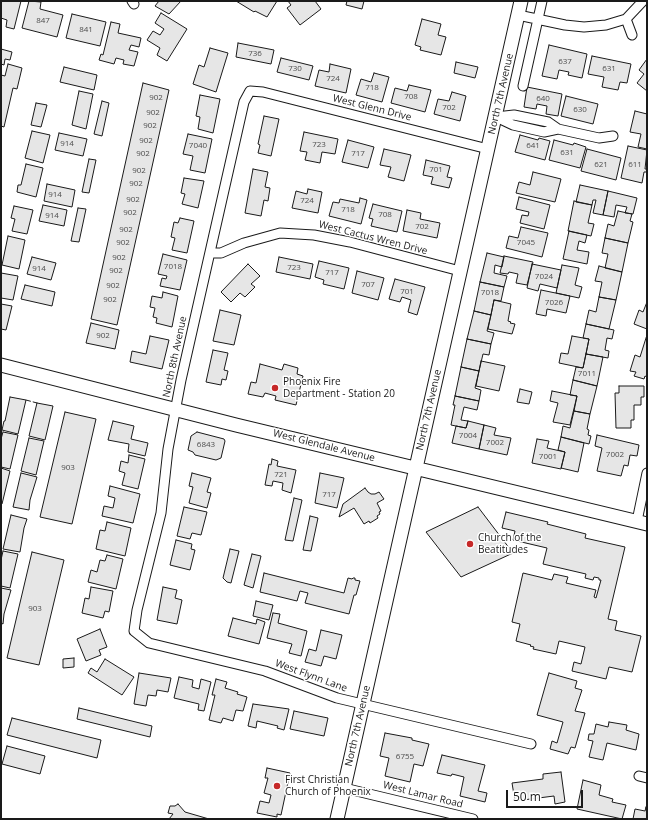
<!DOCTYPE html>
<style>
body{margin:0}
#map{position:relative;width:648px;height:820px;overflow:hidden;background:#fff;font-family:"Open Sans",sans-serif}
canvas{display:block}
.frame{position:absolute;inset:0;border:2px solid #1a1a1a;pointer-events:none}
.scale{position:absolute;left:506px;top:790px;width:77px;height:18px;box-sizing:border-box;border:2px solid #1a1a1a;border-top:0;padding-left:5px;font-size:12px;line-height:14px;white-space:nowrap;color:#1a1a1a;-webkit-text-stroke:3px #fff;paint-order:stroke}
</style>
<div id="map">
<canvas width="648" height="820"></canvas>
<div class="frame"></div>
<div class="scale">50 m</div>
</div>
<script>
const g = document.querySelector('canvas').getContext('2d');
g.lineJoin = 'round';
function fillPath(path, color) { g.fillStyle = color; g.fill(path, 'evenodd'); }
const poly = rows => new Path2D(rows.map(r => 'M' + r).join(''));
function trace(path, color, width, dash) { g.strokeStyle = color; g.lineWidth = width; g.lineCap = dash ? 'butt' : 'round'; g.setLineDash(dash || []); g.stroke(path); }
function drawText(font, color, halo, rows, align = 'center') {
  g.font = font + ' "Open Sans",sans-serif'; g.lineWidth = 3; g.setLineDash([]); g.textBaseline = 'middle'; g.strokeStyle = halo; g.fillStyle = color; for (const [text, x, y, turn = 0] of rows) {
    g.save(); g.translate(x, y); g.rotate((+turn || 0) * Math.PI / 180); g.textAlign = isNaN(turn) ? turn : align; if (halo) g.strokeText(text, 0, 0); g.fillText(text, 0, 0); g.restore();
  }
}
const building = poly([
 [1,1,21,1,14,29,6,27,7,20,1,18,1,1],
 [29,1,41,2,40,9,63,15,57,37,22,28,29,1],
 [159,1,181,1,169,14,155,6,159,1],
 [236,1,277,1,267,17,255,11,254,12,236,1],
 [288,1,315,1,321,9,300,25,287,8,291,5,288,1],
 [347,1,364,1,362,9,346,5,347,1],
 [161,13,187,29,167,61,157,55,160,48,147,40,153,31,160,35,164,29,155,23,161,13],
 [72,14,106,22,100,46,66,38,72,14],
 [422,19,441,24,438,35,446,37,441,55,420,50,421,47,415,45,422,19],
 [111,22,120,24,118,33,141,38,139,47,131,45,129,50,138,52,134,66,123,64,124,60,116,58,114,64,99,60,101,54,103,55,111,22],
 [238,43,274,50,271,64,236,57,238,43],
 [549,45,587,54,582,78,568,75,569,72,559,70,557,79,542,76,549,45],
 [210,48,228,53,216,92,193,84,199,65,204,67,210,48],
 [1,49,12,52,10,60,5,59,4,65,1,64,1,49],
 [592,56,631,64,627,83,620,82,618,90,602,87,604,77,588,74,592,56],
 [281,58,313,66,309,80,277,72,281,58],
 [647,59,647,91,637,83,644,74,639,70,647,59],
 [456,62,478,67,475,78,454,73,456,62],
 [8,64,22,68,17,89,13,88,4,127,1,126,1,75,5,76,8,64],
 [330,64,351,69,346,93,315,86,319,70,329,72,330,64],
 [64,67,97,75,94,90,60,82,64,67],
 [374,73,389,77,382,102,356,95,361,79,371,82,374,73],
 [143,83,169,90,117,325,91,319,143,83],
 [409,85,431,90,425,112,391,103,395,88,407,91,409,85],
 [527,87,562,94,558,116,546,114,547,106,537,104,536,109,524,107,527,87],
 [79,91,93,94,86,129,72,125,79,91],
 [452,92,466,96,460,121,434,114,438,99,449,101,452,92],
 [200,95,220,99,213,133,198,129,200,117,196,116,200,95],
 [566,96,598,104,593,124,561,116,566,96],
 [102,101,109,103,102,136,94,134,102,101],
 [36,103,47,105,41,127,31,125,36,103],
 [635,111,647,114,647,149,638,147,641,134,630,132,635,111],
 [264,116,279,119,271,156,258,153,260,145,258,144,264,116],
 [32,131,50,135,43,163,25,158,32,131],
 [304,132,338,139,335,154,322,152,320,163,305,160,307,152,300,151,304,132],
 [59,133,87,139,83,156,55,150,59,133],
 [188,134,212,139,205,173,190,170,193,156,183,154,188,134],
 [520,135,538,140,539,138,550,141,545,160,515,152,520,135],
 [348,140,374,147,368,168,342,162,348,140],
 [554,140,573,145,574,143,586,147,580,168,549,160,554,140],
 [628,146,647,150,645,169,647,169,647,172,644,172,642,183,621,178,628,146],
 [384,149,411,155,404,181,388,177,391,167,380,165,384,149],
 [587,149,621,158,616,180,581,171,587,149],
 [89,159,96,160,89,193,82,192,89,159],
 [426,160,450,166,447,177,452,178,449,188,431,184,433,177,423,175,426,160],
 [26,164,43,168,36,197,17,192,18,185,21,185,26,164],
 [253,169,268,172,265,187,270,188,268,201,264,200,261,216,245,213,253,169],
 [533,172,561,179,555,202,516,193,519,182,530,185,533,172],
 [184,178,204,181,198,208,182,204,185,194,181,193,184,178],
 [47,184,75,190,72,207,44,201,47,184],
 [580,185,608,191,603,215,593,213,596,200,593,200,592,205,576,202,580,185],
 [308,189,322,192,318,213,292,208,296,191,307,194,308,189],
 [608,191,637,198,633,214,625,213,627,207,616,205,614,217,603,215,608,191],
 [519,197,550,205,544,229,520,223,522,215,528,216,529,212,516,209,519,197],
 [360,198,367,200,361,224,329,216,333,202,339,203,340,199,359,203,360,198],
 [574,201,592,205,588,223,594,224,591,236,568,231,574,201],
 [373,204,402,211,397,232,371,226,373,219,369,218,373,204],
 [43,205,67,210,64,226,39,221,43,205],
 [14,206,33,210,27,234,12,231,15,219,11,218,14,206],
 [78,208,86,209,79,242,71,241,78,208],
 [407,210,421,213,420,219,440,223,437,238,403,231,407,210],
 [618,211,632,214,630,221,633,222,628,243,605,238,608,224,614,226,618,211],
 [180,218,194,221,187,253,172,250,175,238,171,237,174,222,178,223,180,218],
 [521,227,548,233,542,257,506,248,509,236,518,238,521,227],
 [569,231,587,235,585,243,579,241,577,250,589,252,587,264,563,259,569,231],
 [8,236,25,240,19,269,2,265,8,236],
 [605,238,628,243,622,272,605,268,608,254,602,253,605,238],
 [487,253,504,257,502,267,495,265,494,273,507,276,504,287,480,282,487,253],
 [163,254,187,260,180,290,160,286,162,278,166,279,167,276,158,274,163,254],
 [504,256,533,262,527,285,516,283,518,274,509,272,508,274,500,273,504,256],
 [32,257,56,263,51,280,27,274,32,257],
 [279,257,313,264,310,279,276,272,279,257],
 [319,261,349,268,344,289,323,284,324,280,315,277,319,261],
 [248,264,260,276,251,284,255,287,245,297,240,293,231,302,221,292,248,264],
 [532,264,561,270,557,288,540,284,538,291,527,288,532,264],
 [562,265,579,268,575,285,582,287,579,298,556,293,562,265],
 [599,266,622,272,616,300,599,297,602,282,595,281,599,266],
 [357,271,384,278,378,300,352,293,357,271],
 [1,273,18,276,13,300,1,298,1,273],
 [395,279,425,287,417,315,408,312,411,300,402,297,400,302,389,299,395,279],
 [480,282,504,287,501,301,494,300,491,315,474,311,480,282],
 [25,285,55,292,52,306,21,299,25,285],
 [541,290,570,296,566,313,547,309,546,316,536,314,541,290],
 [163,292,178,296,172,327,156,323,157,318,153,317,155,308,150,307,152,296,162,298,163,292],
 [599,297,616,300,609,329,586,324,589,310,596,312,599,297],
 [494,300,511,304,508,321,511,322,510,323,515,324,512,334,488,329,494,300],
 [647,302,647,329,634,324,639,310,643,312,647,302],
 [1,304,12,306,6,330,1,329,1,304],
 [220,310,241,315,234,345,213,341,220,310],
 [474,311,491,315,487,331,494,333,491,344,467,339,474,311],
 [91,323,119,330,115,349,86,343,91,323],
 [586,324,614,330,612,339,607,338,605,350,609,351,608,358,586,354,589,339,583,338,586,324],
 [150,336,169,340,162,369,130,362,132,351,146,354,150,336],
 [572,336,589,339,583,368,559,363,561,353,568,354,572,336],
 [646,338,647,339,647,377,645,376,644,379,634,376,636,372,630,371,635,355,640,357,646,338],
 [467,339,491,344,489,355,483,354,479,371,461,367,467,339],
 [213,350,228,353,224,370,228,371,226,380,222,379,221,385,206,382,213,350],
 [586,354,603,357,597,386,573,380,576,367,583,368,586,354],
 [481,361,505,366,499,391,476,386,481,361],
 [260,364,282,370,284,364,298,368,297,374,303,376,296,405,275,400,276,396,265,393,263,397,248,394,251,382,256,383,260,364],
 [461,367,479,371,475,388,481,390,479,401,455,396,461,367],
 [573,380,597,386,590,414,574,411,577,396,570,395,573,380],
 [619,386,644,386,644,397,641,397,641,405,634,405,634,420,631,420,631,428,616,428,615,393,619,393,619,386],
 [520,389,532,392,529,404,517,402,520,389],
 [552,391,577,396,570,425,553,422,558,403,550,401,552,391],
 [455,396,479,401,477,410,464,407,461,420,468,421,466,428,451,425,455,405,453,405,455,396],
 [10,397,26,400,18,434,2,430,4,421,5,421,10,397],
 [37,403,53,406,45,440,29,436,37,403],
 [574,411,590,414,587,429,589,430,588,435,591,436,589,444,561,437,563,426,570,428,574,411],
 [65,412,96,419,72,524,40,517,65,412],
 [113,421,134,426,131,439,148,443,145,456,128,452,129,444,108,440,113,421],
 [468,421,484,425,479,449,452,443,456,426,466,428,468,421],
 [484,425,496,428,494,435,511,438,507,455,479,449,484,425],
 [3,432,18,435,10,469,1,467,1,439,3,432],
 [197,432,224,439,225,441,221,458,216,460,195,455,193,452,188,450,191,436,197,432],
 [597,435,639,445,637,456,630,455,628,466,624,465,621,476,597,471,602,448,595,446,597,435],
 [561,437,584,443,578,472,561,468,565,452,558,450,561,437],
 [29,438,44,441,36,475,21,471,29,438],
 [537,439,549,441,547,448,565,452,561,469,532,463,537,439],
 [129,455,145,459,138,489,122,485,125,473,119,471,121,461,128,463,129,455],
 [272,459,278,461,277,466,296,470,291,493,282,490,283,483,273,481,272,486,265,485,269,464,271,465,272,459],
 [1,468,10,471,2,504,1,504,1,468],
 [21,473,37,477,30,500,29,510,13,507,21,473],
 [192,473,211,478,207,492,211,493,207,508,189,503,193,487,189,486,192,473],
 [320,473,344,478,337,508,315,503,320,473],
 [110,486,140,494,133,523,102,516,104,506,113,508,115,498,108,496,110,486],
 [365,488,368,492,371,494,375,494,379,492,384,499,377,503,381,511,379,512,380,514,377,516,378,518,370,523,369,521,364,524,354,508,339,517,343,504,365,488],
 [294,498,302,500,293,541,285,540,294,498],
 [184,507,207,512,201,535,192,533,190,539,177,536,184,507],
 [478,507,513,553,461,577,426,532,478,507],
 [506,512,548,522,547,524,586,534,585,538,625,547,608,619,617,621,615,630,641,636,632,672,609,667,606,679,572,671,574,662,581,664,585,647,559,641,556,654,533,649,534,647,530,646,531,645,516,641,520,624,512,622,523,573,552,580,554,574,568,577,566,583,596,590,594,597,596,598,601,580,599,580,599,578,594,577,593,580,585,578,586,574,543,564,547,548,513,540,515,531,502,528,506,512],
 [11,515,27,519,24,528,20,552,3,549,11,515],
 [310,516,318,518,311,551,303,550,310,516],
 [107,522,131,528,125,556,96,549,100,530,105,531,107,522],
 [176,540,192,544,191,549,195,550,190,570,170,565,176,540],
 [230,549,239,551,231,583,227,582,223,578,230,549],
 [3,551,18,554,10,588,1,586,1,560,3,551],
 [32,552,64,560,39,665,7,658,32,552],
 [252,554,261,556,253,588,244,585,252,554],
 [107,555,123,559,116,589,88,582,91,570,97,572,100,560,105,561,107,555],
 [264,573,344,593,348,578,352,579,353,578,355,578,355,580,360,581,356,595,354,595,349,614,305,603,308,593,300,591,297,601,260,592,264,573],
 [91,587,113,591,109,612,105,611,103,618,82,613,85,598,89,599,91,587],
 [163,587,177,590,175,598,182,600,177,624,157,620,163,587],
 [1,588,11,590,4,614,3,624,1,623,1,588],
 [256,601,273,605,269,620,253,616,256,601],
 [273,613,280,614,278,623,307,631,301,656,289,653,292,644,267,638,273,613],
 [233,618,256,624,257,619,265,622,259,644,228,636,233,618],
 [100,629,107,647,99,650,101,655,86,661,77,639,100,629],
 [321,630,342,635,336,659,324,656,321,666,305,662,309,649,316,651,321,630],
 [74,658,74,667,63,668,63,659,74,658],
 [105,659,134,677,122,695,88,673,91,668,97,672,105,659],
 [139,673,171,678,168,692,157,690,156,696,148,695,146,706,134,704,139,673],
 [549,673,577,681,575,688,582,690,575,711,585,713,575,748,571,747,568,754,550,749,552,741,557,743,563,722,537,715,549,673],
 [179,677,193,680,192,687,199,689,201,679,211,682,204,711,198,710,199,704,174,698,179,677],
 [216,679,227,682,225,688,238,692,237,694,247,697,243,711,236,710,233,721,223,718,221,723,209,720,215,695,212,695,216,679],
 [253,704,289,709,284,730,277,728,278,726,257,721,256,728,248,726,253,704],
 [79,708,152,726,150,737,77,719,79,708],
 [294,711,328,718,324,736,290,729,294,711],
 [12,718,101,740,97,758,7,735,12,718],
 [609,722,627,725,626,730,639,734,636,750,607,743,603,760,589,757,593,741,588,740,589,734,594,734,596,724,608,727,609,722],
 [385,733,412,738,412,740,429,744,423,766,414,764,410,782,385,776,389,758,380,756,385,733],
 [7,746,45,756,40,774,2,764,7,746],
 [442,755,485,765,478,791,487,793,485,802,460,796,464,777,452,774,451,776,437,773,442,755],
 [267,768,290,773,281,815,277,814,277,817,257,813,260,801,269,803,271,795,264,793,268,778,265,778,267,768],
 [561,772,565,802,555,804,554,796,515,801,512,783,543,779,543,774,561,772],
 [583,780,601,785,599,795,613,799,612,802,626,805,622,819,577,809,583,780],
 [178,804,185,812,209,819,169,819,173,814,168,813,170,806,175,806,178,804],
 [646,807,647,819,633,819,635,809,645,811,646,807]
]);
const minor = poly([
 [132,1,134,4],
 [518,15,565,25,584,27,606,25,626,19,643,1],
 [626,19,632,35],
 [523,86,542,1],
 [496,117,514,115,548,122,558,129,599,138,613,136],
 [496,117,513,125,544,132,558,129],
 [488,149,263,92,250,91,244,102,181,380,168,449,161,513,137,610,134,631,149,643,265,671,337,698,531,744],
 [210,253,221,253,244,243,280,233,314,235,350,242,460,271],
 [637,521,647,473],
 [639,776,647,778],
 [344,788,473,819]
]);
const secondary = poly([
 [1,365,236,425,647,524],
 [337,819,521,1]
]);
const fence = poly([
 [26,400,37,403]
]);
const markers = [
 [275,388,4,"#c62828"],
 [470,544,4,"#c62828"],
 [277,786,4,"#c62828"]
];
const numberNames = [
 ["847",43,21],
 ["841",86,30],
 ["736",255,54],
 ["637",565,62],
 ["730",295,69],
 ["631",609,69],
 ["724",333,79],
 ["718",372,88],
 ["708",411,97],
 ["902",156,98],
 ["640",543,99],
 ["702",449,108],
 ["630",580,110],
 ["902",153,113],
 ["902",150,126],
 ["902",146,141],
 ["914",67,144],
 ["723",319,145],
 ["7040",198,146],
 ["641",533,146],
 ["631",567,153],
 ["902",143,154],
 ["717",358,154],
 ["621",601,165],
 ["611",635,165],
 ["701",436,170],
 ["902",139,171],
 ["902",136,184],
 ["914",55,195],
 ["902",133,200],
 ["724",307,201],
 ["718",348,210],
 ["902",130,213],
 ["708",385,215],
 ["914",52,216],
 ["702",422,227],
 ["902",126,230],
 ["902",123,243],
 ["7045",526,243],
 ["902",119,258],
 ["7018",173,267],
 ["723",294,268],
 ["914",39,269],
 ["902",116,271],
 ["717",332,273],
 ["7024",544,277],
 ["707",368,285],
 ["902",113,286],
 ["701",407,292],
 ["7018",490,293],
 ["902",110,300],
 ["7026",554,303],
 ["902",103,336],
 ["7011",587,374],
 ["7004",468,436],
 ["7002",495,443],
 ["6843",206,445],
 ["7002",615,455],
 ["7001",548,457],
 ["903",68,468],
 ["721",281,475],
 ["717",329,495],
 ["903",35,609],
 ["6755",405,757]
];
const streetNames = [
 ["North 7th Avenue",501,94,-77],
 ["West Glenn Drive",372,108,14],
 ["West Cactus Wren Drive",373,238,14],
 ["North 8th Avenue",175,357,-78],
 ["North 7th Avenue",429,410,-77],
 ["West Glendale Avenue",324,446,14],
 ["West Flynn Lane",311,676,20],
 ["North 7th Avenue",358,726,-77],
 ["West Lamar Road",423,795,14]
];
const poiNames = [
 ["Phoenix Fire",283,382],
 ["Department - Station 20",283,394],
 ["Church of the",478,538],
 ["Beatitudes",478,550],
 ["First Christian",285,780],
 ["Church of Phoenix",285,792]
];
fillPath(building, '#e6e6e6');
trace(building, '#1a1a1a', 1);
trace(minor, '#1a1a1a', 11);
trace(secondary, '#1a1a1a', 15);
trace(minor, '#fff', 9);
trace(secondary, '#fff', 13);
trace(fence, '#1a1a1a', 1, [5, 2]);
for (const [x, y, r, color] of markers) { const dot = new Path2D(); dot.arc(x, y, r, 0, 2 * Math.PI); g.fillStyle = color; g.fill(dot); trace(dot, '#fff', 1.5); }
drawText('8px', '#4d4d4d', null, numberNames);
drawText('10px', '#1a1a1a', '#fff', streetNames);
drawText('10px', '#1a1a1a', '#fff', poiNames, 'left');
</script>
